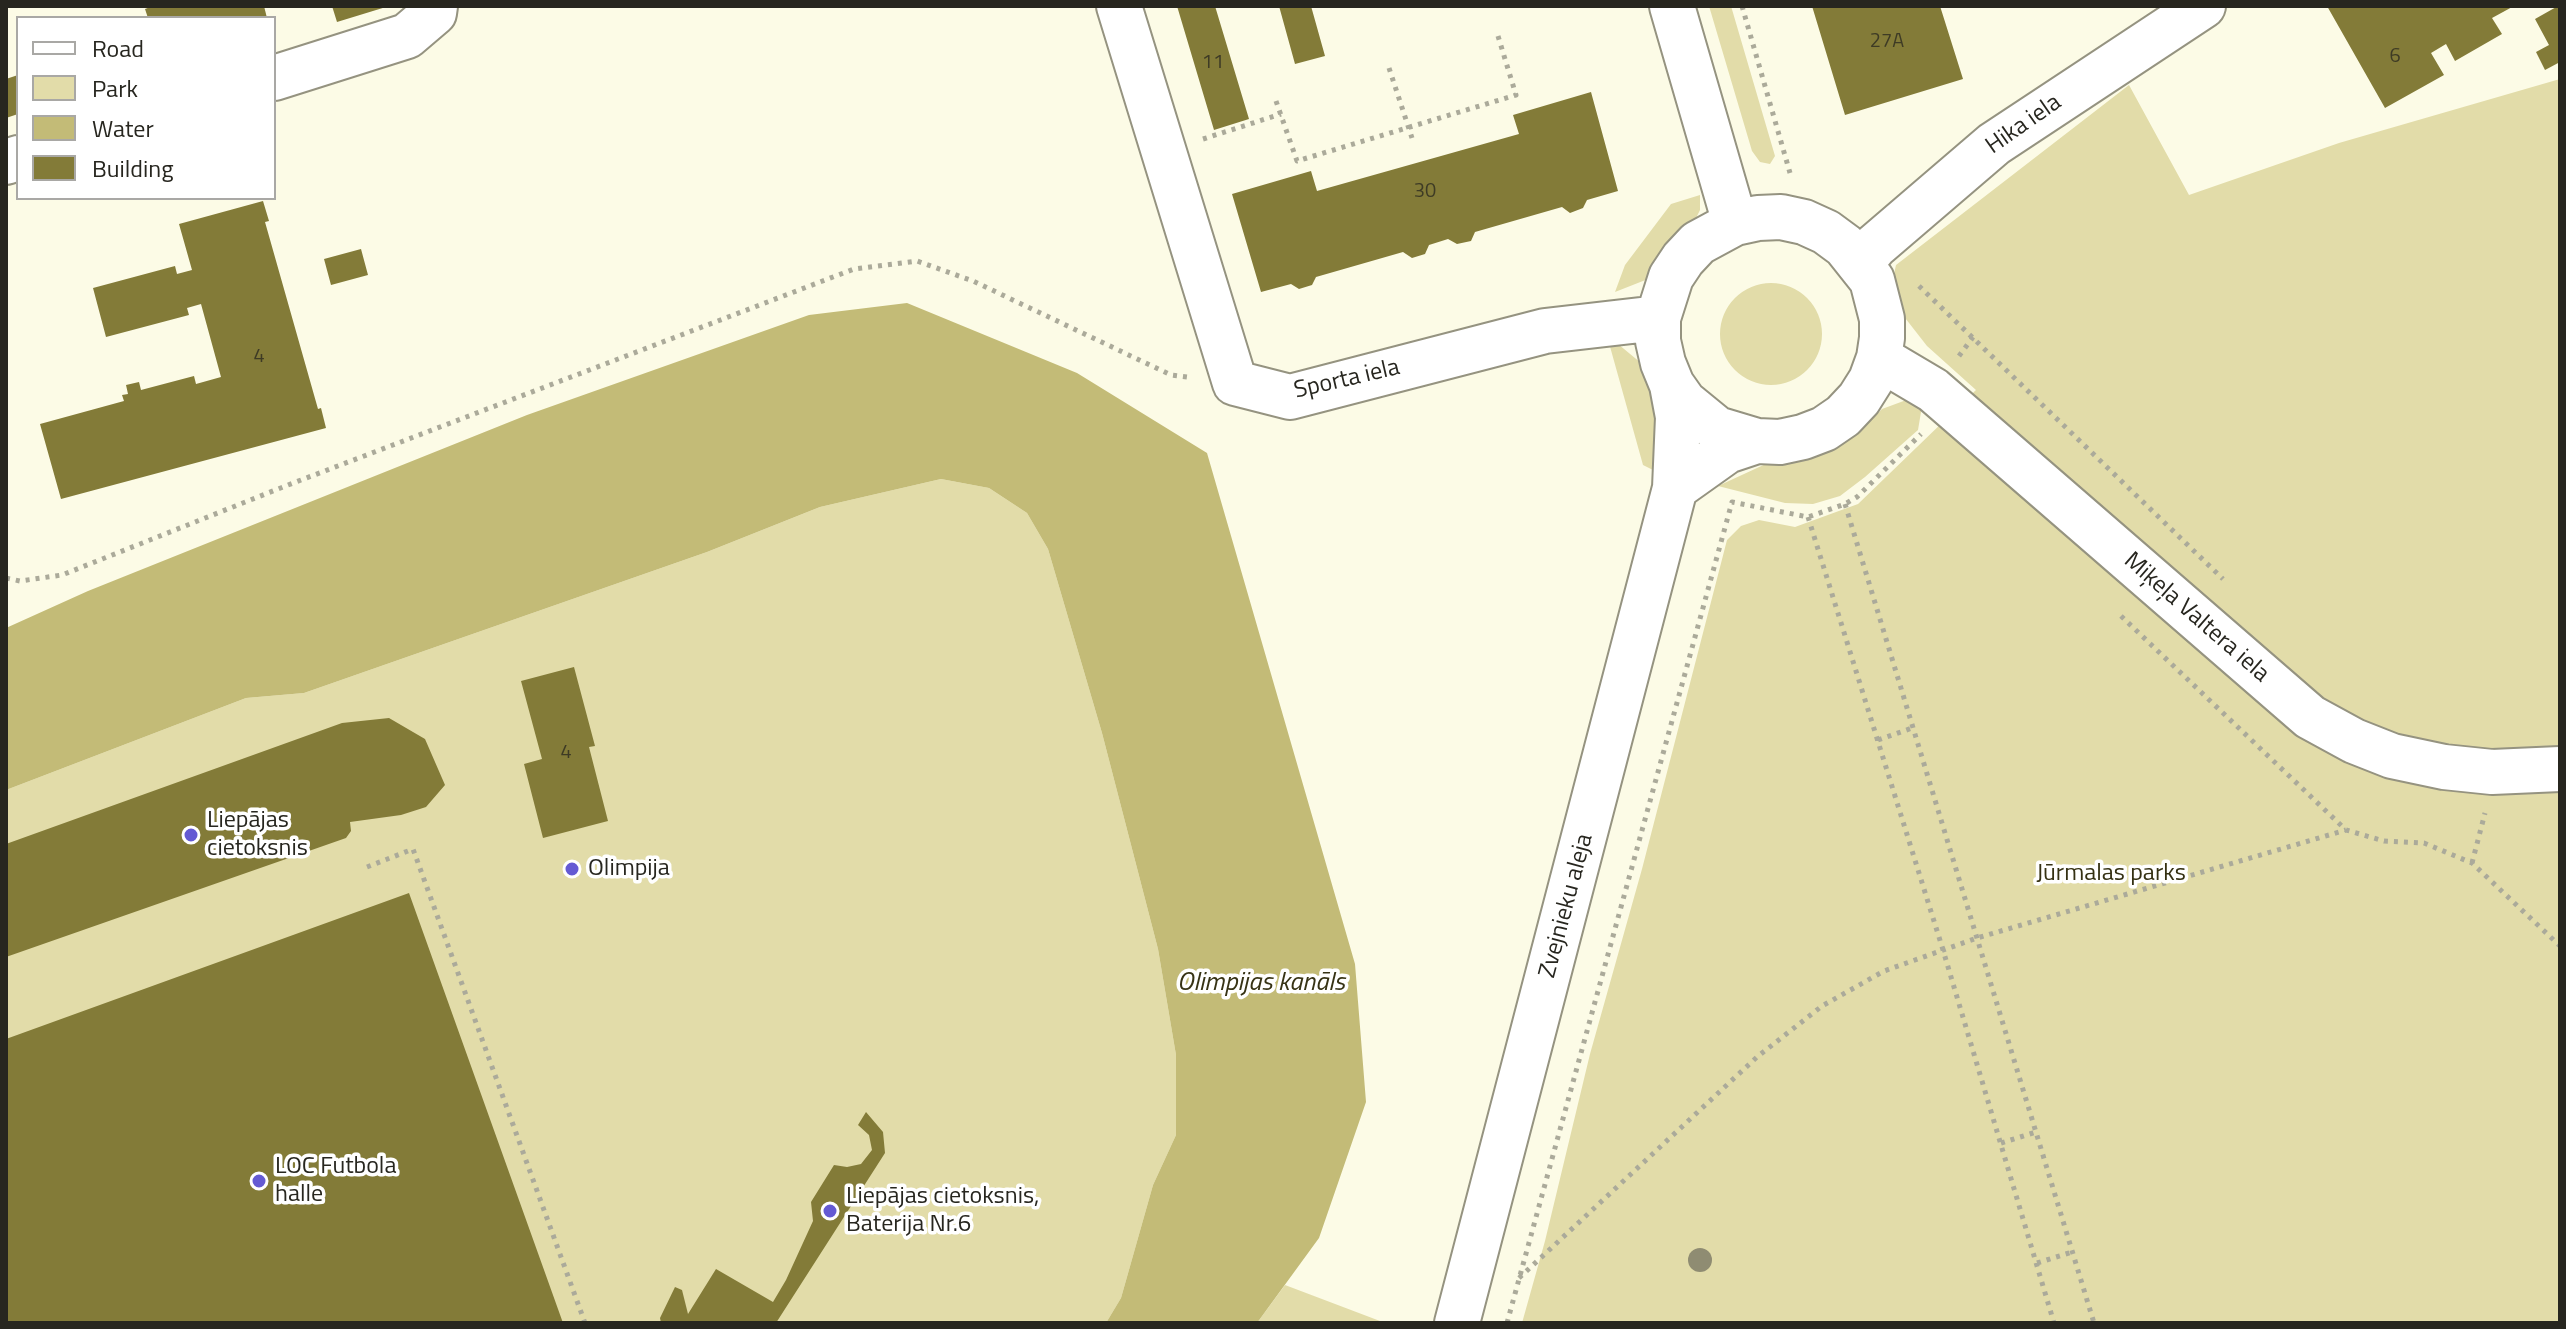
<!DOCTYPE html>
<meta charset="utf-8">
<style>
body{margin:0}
#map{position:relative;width:2566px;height:1329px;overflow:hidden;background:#fcfbe6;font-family:"Titillium Web",sans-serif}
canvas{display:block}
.frame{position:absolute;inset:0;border:8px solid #27261f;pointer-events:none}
.legend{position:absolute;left:16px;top:16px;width:260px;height:184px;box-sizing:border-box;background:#fff;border:2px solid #a9a8a5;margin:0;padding:10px 14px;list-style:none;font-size:24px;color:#27261f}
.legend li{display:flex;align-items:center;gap:16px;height:40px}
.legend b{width:40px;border:2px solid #a9a8a5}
</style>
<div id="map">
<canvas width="2566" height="1329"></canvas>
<div class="frame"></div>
<ul class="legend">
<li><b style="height:10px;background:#fff"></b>Road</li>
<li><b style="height:22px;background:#e2dca9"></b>Park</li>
<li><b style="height:22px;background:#c3bb77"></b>Water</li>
<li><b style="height:22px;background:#837b38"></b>Building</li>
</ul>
</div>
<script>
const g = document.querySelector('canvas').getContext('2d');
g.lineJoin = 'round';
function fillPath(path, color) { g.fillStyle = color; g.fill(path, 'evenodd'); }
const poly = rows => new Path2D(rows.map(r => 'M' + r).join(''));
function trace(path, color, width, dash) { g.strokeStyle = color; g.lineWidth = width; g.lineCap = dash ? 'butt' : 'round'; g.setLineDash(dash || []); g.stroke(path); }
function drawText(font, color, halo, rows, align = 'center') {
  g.font = font + ' "Titillium Web",sans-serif'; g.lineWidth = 7; g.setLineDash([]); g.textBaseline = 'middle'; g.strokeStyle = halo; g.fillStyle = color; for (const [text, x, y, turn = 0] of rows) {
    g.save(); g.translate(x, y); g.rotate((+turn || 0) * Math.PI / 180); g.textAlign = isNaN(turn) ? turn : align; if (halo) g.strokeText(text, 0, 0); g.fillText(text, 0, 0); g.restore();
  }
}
const green = poly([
 [1709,6,1731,6,1775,156,1770,164,1760,162,1752,151],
 [2560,79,2560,1323,1522,1323,1545,1241,1590,1054,1642,869,1727,540,1741,526,1759,520,1795,527,1858,504,1976,390,1927,346,1902,314,1892,283,1896,265,2129,85,2189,195,2339,143],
 [1700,195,1700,210,1694,222,1648,279,1615,292,1625,265,1671,204],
 '1720 334a51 51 0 1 1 102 0a51 51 0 1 1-102 0Z',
 [1609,343,1618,344,1641,363,1655,388,1657,431,1653,470,1643,465],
 [1909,399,1923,400,1918,430,1865,477,1840,496,1813,504,1785,503,1718,486,1770,462,1818,456,1865,426,1882,409],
 [941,479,989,488,1027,513,1048,549,1102,733,1158,949,1176,1055,1176,1135,1153,1185,1121,1298,1106,1323,6,1323,6,790,246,698,304,693,707,552,820,507],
 [1285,1285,1380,1321,1379,1323,1257,1323]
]);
const water = poly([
 [907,303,1077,373,1207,453,1355,964,1366,1102,1319,1238,1257,1323,1106,1323,1121,1298,1153,1185,1176,1135,1176,1055,1158,949,1102,733,1048,549,1027,513,989,488,941,479,820,507,707,552,304,693,246,698,6,790,6,628,88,591,527,415,809,315]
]);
const building = poly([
 [153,6,264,6,267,18,148,18,145,9],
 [332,6,385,6,386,7,337,22],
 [1177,6,1215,6,1249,119,1214,130],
 [1279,6,1311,6,1325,56,1295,64],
 [1812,6,1940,6,1963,79,1845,115],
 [2327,6,2514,6,2492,18,2502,34,2455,61,2446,44,2431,53,2444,75,2385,108],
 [2558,6,2560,62,2545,70,2536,52,2549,45,2535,19],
 [18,75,18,114,6,118,6,79],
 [1591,92,1618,191,1587,200,1583,208,1570,213,1562,207,1475,232,1471,241,1457,244,1448,239,1429,245,1425,254,1412,258,1403,252,1316,277,1312,285,1299,289,1291,284,1261,292,1232,194,1311,171,1317,191,1519,134,1513,115],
 [263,201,269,221,265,222,318,409,321,408,326,428,61,499,40,424,124,401,122,395,128,394,126,385,139,382,141,390,194,376,196,384,221,377,201,304,187,308,189,315,106,337,93,288,175,266,177,274,192,270,179,224],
 [361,249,368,275,331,285,324,259],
 [574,667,595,746,589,747,608,821,543,838,524,764,542,759,521,681],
 [389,718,425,739,445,785,426,807,401,815,350,822,351,831,346,838,6,957,6,844,342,723],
 [409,893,563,1323,6,1323,6,1039],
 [866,1112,883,1132,885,1153,776,1323,661,1323,660,1318,675,1287,682,1290,688,1314,716,1269,773,1302,786,1280,813,1221,811,1202,834,1165,847,1167,861,1164,872,1150,869,1135,858,1125]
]);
const path = poly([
 [1742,6,1790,173],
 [1389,68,1412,138],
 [1276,101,1297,161,1516,95,1498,36],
 [1203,139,1281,114],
 [1919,286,2223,579],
 [1959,356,1973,337],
 [1845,504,2094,1323],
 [1808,517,1943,950,2054,1323],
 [6,578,20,581,62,575,288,485,854,269,917,261,973,281,1171,375,1187,377],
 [2121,616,2346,830,2384,841,2424,843,2472,863,2560,946],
 [1878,740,1915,727],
 [2472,863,2485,813],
 [367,867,413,849,585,1323],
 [2001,1143,2036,1132],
 [2037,1263,2072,1252],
 [1519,1278,1757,1057,1822,1006,1884,971,1977,938,2346,830],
 [1507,1323,1732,502,1808,517,1845,504,1857,497,1921,434]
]);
const minor = poly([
 [1119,6,1235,383,1290,397,1545,331,1658,318],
 [1672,6,1735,223],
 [274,78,407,36,434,13,435,6],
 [6,162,18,158],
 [1861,263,1875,246,1994,144,2203,6],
 [1879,358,1933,390,2310,717,2354,741,2392,756,2444,767,2492,772,2560,769],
 [1675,488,1727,451,1757,441,1780,442,1803,437,1824,429,1843,416,1859,399,1871,380,1879,358,1882,338,1882,319,1872,280,1845,246,1826,232,1804,222,1781,217,1758,218,1735,223,1698,243,1683,259,1671,277,1658,318,1658,341,1663,363,1672,385,1684,402,1717,429,1757,441],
 [1457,1323,1675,488,1678,417,1672,385]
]);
const trees = [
 [1700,1260]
];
const markers = [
 [191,835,8,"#645ad3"],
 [572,869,8,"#645ad3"],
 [259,1181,8,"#645ad3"],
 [830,1211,8,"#645ad3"]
];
const numberNames = [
 ["27A",1887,42],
 ["6",2395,57],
 ["11",1213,63],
 ["30",1425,192],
 ["4",259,357],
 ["4",566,753]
];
const streetNames = [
 ["Hika iela",2024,125,-35],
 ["Sporta iela",1347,380,-13],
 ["Miķeļa Valtera iela",2196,618,41],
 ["Zvejnieku aleja",1567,906,-75]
];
const poiNames = [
 ["Liepājas",207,821],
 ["cietoksnis",207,849],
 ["Olimpija",588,869],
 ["LOC Futbola",275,1167],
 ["halle",275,1195],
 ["Liepājas cietoksnis,",846,1197],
 ["Baterija Nr.6",846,1225]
];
const parkNames = [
 ["Jūrmalas parks",2111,874]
];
const waterNames = [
 ["Olimpijas kanāls",1261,984]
];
fillPath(green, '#e2dca9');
fillPath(water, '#c3bb77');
fillPath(building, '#837b38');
trace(minor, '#959380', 48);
trace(path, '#abaa9a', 5, [4, 6]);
trace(minor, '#fff', 44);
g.fillStyle = '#8f8c72';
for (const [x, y] of trees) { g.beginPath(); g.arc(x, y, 12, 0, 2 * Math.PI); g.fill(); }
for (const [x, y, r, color] of markers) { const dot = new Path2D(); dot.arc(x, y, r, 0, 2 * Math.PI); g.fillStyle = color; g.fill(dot); trace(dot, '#fff', 3); }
drawText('20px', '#3e3b25', null, numberNames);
drawText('24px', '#27261f', '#fff', streetNames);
drawText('24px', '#27261f', '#fff', poiNames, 'left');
drawText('24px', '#353113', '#fff', parkNames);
drawText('italic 26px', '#373315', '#fff', waterNames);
</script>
